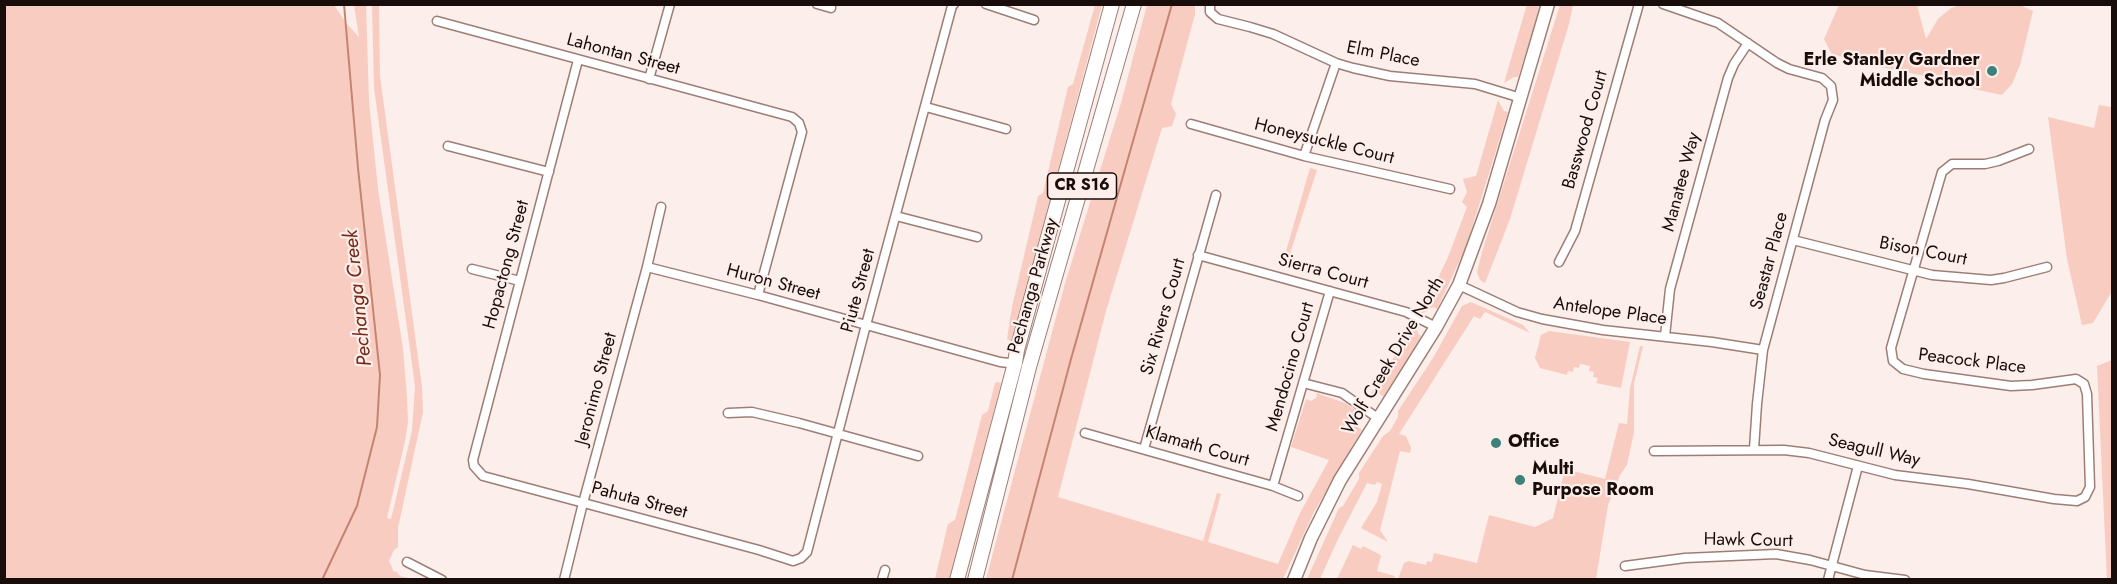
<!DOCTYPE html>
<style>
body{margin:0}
#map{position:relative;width:2117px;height:584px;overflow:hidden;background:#fceeea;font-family:Jost,sans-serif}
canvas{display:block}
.frame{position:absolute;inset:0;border:6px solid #180d0a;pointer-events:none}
</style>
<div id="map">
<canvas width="2117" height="584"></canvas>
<div class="frame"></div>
</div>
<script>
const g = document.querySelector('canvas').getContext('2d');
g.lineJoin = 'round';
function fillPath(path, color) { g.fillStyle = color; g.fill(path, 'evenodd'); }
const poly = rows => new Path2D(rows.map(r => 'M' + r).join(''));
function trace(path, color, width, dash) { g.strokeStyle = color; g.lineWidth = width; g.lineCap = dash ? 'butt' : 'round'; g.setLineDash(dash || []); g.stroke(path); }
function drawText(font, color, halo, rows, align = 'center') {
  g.font = font + ' Jost,sans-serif'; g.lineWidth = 4.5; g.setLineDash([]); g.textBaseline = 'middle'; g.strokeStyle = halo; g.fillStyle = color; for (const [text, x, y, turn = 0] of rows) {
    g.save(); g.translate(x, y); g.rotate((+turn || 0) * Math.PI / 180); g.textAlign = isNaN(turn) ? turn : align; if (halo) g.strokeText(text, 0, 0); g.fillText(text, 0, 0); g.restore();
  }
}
const green = poly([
 [1527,4,1540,5,1537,18,1518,77,1514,77,1504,83],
 [4,5,334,5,346,23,359,37,354,5,366,5,369,101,378,189,403,349,407,397,408,422,405,441,387,518,391,519,412,431,415,386,374,88,372,5,379,5,380,76,422,387,423,412,398,528,398,547,394,550,389,561,394,572,396,571,400,576,412,579,5,579],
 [1095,5,1102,5,1012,342,1007,339,1012,307,1038,196,1043,193,1068,87,1073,84],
 [1147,5,1195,5,1195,14,1171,104,1176,114,1172,126,1162,128,1106,311,1058,497,1203,541,1217,493,1221,494,1208,542,1278,564,1300,513,1329,460,1291,447,1306,399,1311,401,1317,397,1316,393,1345,403,1358,412,1355,416,1358,427,1362,430,1314,512,1283,579,986,579,1066,280,1121,103],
 [1560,5,1573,5,1569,24,1510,219,1485,283,1480,280,1477,272,1482,252],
 [1839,5,1917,5,1926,39,1938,19,1951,8,1960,5,2020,5,2033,11,2020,65,2012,84,2002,95,1978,90,1925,71,1924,76,1853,61,1831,53,1824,39],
 [1498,100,1504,111,1508,112,1466,247,1437,309,1433,307,1422,314,1421,314,1448,257,1467,207,1462,202,1467,192,1463,179,1476,176],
 [2099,105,2111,107,2112,109,2112,291,2093,323,2082,325,2067,259,2048,117,2094,128],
 [1310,168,1317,170,1286,266,1282,265],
 [1471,302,1523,325,1530,333,1485,312,1480,319,1474,316,1399,434,1406,436,1411,448,1410,453,1400,451,1387,503,1380,530,1388,542,1361,528,1377,502,1382,484,1377,482,1375,485,1367,483,1338,539,1320,579,1307,579,1339,508,1343,506,1359,479,1359,473,1383,436,1390,431,1398,417,1398,411,1433,358,1462,306],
 [1416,322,1418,334,1421,336,1406,362,1383,397,1379,393,1370,395],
 [1549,331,1630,342,1621,388,1596,383,1598,378,1593,377,1594,372,1589,371,1590,366,1580,364,1579,368,1574,367,1573,372,1568,371,1567,375,1540,368,1535,358,1541,335],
 [1640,346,1643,346,1634,384,1634,432,1627,465,1620,475,1608,505,1596,579,1398,579,1404,563,1408,561,1426,565,1427,561,1432,562,1434,553,1477,563,1489,515,1535,527,1553,518,1565,469,1605,479,1619,423,1627,424,1630,388],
 [2112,360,2112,579,2107,580,2097,366],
 [997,382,1001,383,950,579,935,579,948,524,955,520,982,415,988,411,995,383],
 [1353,545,1361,549,1363,546,1379,554,1381,556,1377,571,1395,576,1394,579,1337,579]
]);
const stream = poly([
 [322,580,357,506,377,427,380,375,358,168,344,4],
 [1012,580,1071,359,1172,4]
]);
const street = poly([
 [817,4,831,8],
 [986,4,1034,20],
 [1210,4,1210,12,1218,19,1250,27,1273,34,1336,63,1353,68,1390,76,1475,84,1521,98],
 [1663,4,1718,23,1777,63,1789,69,1822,78,1831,86,1833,100,1825,120,1763,350,1757,404,1754,449],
 [437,21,792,117,799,123,802,132,758,295],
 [578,60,473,460,474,466,483,476,759,550,793,561,801,558,807,552,866,325,952,6,954,4],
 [649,79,670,4],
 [926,107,1006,129],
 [1191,124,1304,156,1450,189],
 [448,146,549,172],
 [1304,156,1336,63],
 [896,216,977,237],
 [1793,240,1932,275,1991,280,2004,278,2047,267],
 [1198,255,1406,312,1436,327],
 [1559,262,1575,231,1639,4],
 [647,267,758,295,1000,362,1017,364],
 [472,269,520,281],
 [1459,285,1517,312,1542,319,1603,330,1712,342,1763,350],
 [1665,336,1670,289,1728,78,1734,64,1748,43],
 [1303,383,1342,393,1379,419],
 [728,413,752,412,799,423,918,456],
 [1085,433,1273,486,1298,496],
 [1144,449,1216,195],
 [1654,451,1784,450,1809,453,1895,475,1968,484,2054,499,2077,501,2085,497,2090,487,2087,394,2084,384,2076,379,2032,385,2011,386,1924,374,1903,369,1893,361,1891,348,1942,172,1952,164,1985,164,1998,161,2029,149],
 [1273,486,1330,291],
 [407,562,442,580],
 [1625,566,1685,558,1776,554,1810,560,1865,575,1905,580],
 [564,580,583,503,647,267,661,207],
 [882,580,885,570],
 [1828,580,1858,466]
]);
const secondary = poly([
 [1294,580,1311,538,1340,480,1436,327,1459,285,1489,204,1548,4]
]);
const primary = poly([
 [957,580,1015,363,1017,350,1112,4],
 [975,580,1029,367,1134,4]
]);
const markers = [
 [1992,71,6,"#3b8179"],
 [1496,443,6,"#3b8179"],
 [1520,480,6,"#3b8179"]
];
const shields = [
 [1082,186,69]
];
const shieldNames = [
 ["CR S16",1082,186]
];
const streetNames = [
 ["Lahontan Street",623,55,15],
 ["Elm Place",1383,55,11],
 ["Basswood Court",1586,130,-74],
 ["Honeysuckle Court",1324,142,14],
 ["Manatee Way",1682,182,-75],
 ["Bison Court",1923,252,11],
 ["Seastar Place",1770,261,-75],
 ["Hopactong Street",507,265,-75],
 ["Sierra Court",1323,272,15],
 ["Huron Street",773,283,15],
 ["Pechanga Parkway",1034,286,-74],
 ["Piute Street",859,291,-75],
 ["Antelope Place",1610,312,8],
 ["Six Rivers Court",1164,317,-74],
 ["Wolf Creek Drive North",1394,356,-59],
 ["Peacock Place",1972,362,7],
 ["Mendocino Court",1291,367,-74],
 ["Jeronimo Street",597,389,-75],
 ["Klamath Court",1197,447,16],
 ["Seagull Way",1874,451,13],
 ["Pahuta Street",639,501,15],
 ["Hawk Court",1748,541,1]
];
const poiNames = [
 ["Erle Stanley Gardner",1980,61,"right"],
 ["Middle School",1980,82,"right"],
 ["Office",1508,443],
 ["Multi",1532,470],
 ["Purpose Room",1532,491]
];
const waterNames = [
 ["Pechanga Creek",359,298,-96]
];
fillPath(green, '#f8ccc0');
trace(stream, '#c58473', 2);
trace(street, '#9d7e76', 11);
trace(secondary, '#9d7e76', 15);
trace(primary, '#9d7e76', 16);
trace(street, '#fff', 8);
trace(secondary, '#fff', 12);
trace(primary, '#fff', 14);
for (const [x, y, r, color] of markers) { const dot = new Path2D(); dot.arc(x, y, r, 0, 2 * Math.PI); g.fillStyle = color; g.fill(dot); trace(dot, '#fceeea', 2); }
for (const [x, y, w] of shields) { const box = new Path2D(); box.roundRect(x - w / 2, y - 13, w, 26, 4.5); g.fillStyle = '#fceeea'; g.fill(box); trace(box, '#180d0a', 1.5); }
drawText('bold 16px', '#180d0a', null, shieldNames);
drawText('18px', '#180d0a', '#fceeea', streetNames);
drawText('bold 18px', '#180d0a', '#fceeea', poiNames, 'left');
drawText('italic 20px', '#782916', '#fceeea', waterNames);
</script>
